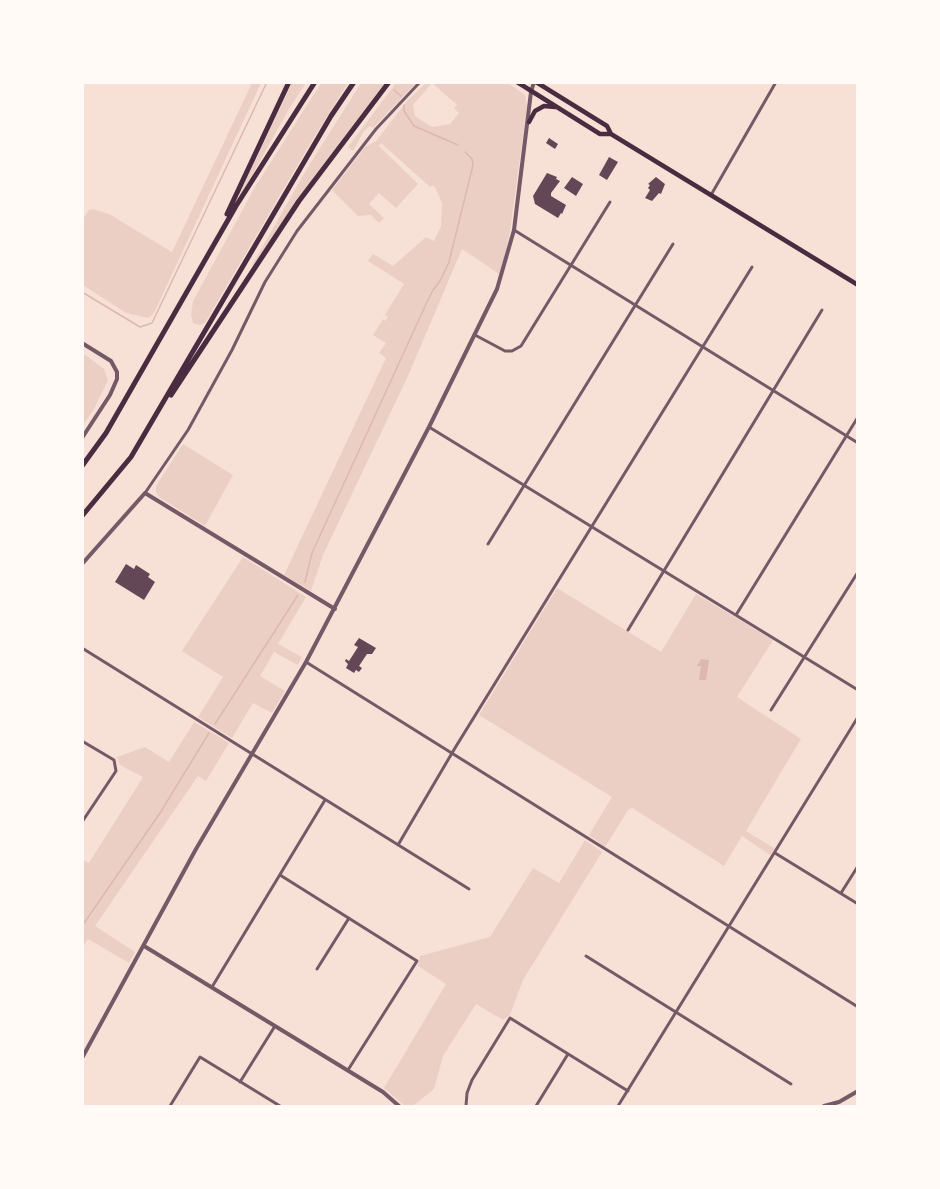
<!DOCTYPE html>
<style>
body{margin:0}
#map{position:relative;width:940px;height:1189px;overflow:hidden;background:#f7e1d7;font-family:"DejaVu Sans",sans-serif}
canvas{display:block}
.frame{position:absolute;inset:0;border:84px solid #fffaf5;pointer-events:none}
</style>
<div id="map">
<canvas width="940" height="1189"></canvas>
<div class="frame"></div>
</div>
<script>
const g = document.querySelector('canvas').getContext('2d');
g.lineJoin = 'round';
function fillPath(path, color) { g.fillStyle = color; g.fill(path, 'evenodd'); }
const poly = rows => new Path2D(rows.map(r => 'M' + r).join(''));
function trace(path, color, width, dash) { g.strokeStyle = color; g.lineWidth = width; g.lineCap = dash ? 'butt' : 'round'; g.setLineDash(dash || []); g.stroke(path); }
const green = poly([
 [427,82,508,83,525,95,527,107,510,231,504,259,499,274,462,249,408,376,323,555,311,591,284,575,386,358,379,353,386,343,373,335,383,319,385,321,388,317,385,315,404,284,368,261,373,254,393,266,426,237,434,241,441,226,442,203,436,189,433,185,430,187,381,143,379,146,418,184,396,208,379,193,369,204,384,218,379,223,371,215,358,216,332,190,365,147,376,141,407,101],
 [432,83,457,105,454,108,459,113,450,124,432,127,415,116,413,105],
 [252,83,261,83,154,313,148,318,126,313,83,285,83,219,89,210,93,209,109,214,172,252],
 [292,83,306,83,289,109,241,195,239,195],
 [321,83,348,83,313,139,205,323,199,325,193,323,191,315,193,301,255,187],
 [361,83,385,83,315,175,253,266,252,265,308,167],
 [396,83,416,83,373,128,370,126,364,131,353,151,348,147],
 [83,353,104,369,108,380,94,409,83,425],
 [183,444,233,475,205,526,159,497,156,492,156,486],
 [243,557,306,597,278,644,302,657,298,665,274,652,260,676,285,691,272,713,253,703,232,738,198,717,223,677,182,651],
 [557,588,661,652,696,594,773,640,737,697,801,739,746,831,774,848,770,855,742,836,724,866,632,808,628,810,605,847,589,835,612,797,479,715],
 [194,722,229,743,206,781,198,776,95,926,135,952,129,963,88,939,83,947,83,860,89,863,143,777,120,765,117,757,145,747,169,762],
 [585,840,602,852,523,980,510,1015,503,1020,476,1004,443,1056,434,1089,413,1106,405,1106,384,1088,446,984,418,966,420,956,490,937,533,868,559,883]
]);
const water = poly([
 [701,659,709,660,706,680,699,680,701,666,697,666]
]);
const stream = poly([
 [394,90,401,96],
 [404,105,404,111,414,126,458,145],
 [82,292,140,327,152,323,267,82],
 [305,582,312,553,427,302,433,290,440,281,449,262,473,165,472,159,465,152],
 [215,724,298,595],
 [82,926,160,813,209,733]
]);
const building = poly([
 [549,138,558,144,555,149,546,143],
 [609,157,618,162,607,180,599,175],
 [547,173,557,177,556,179,560,181,551,193,551,196,566,205,562,214,561,213,558,218,535,204,533,196],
 [572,177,583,184,576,196,564,188],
 [656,177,665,184,661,194,659,193,652,201,645,198,650,190,648,188,650,185,648,184],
 [126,564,134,569,136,565,150,574,148,577,155,582,144,600,115,582],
 [359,638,376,648,372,654,367,654,359,666,362,668,359,672,356,670,354,673,346,668,348,664,345,661,346,659,349,661,358,647,354,645]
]);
const minor = poly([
 [711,195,776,82],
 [514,230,858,443],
 [475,335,505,351,512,351,521,346,610,202],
 [429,427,858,690],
 [145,493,188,430,232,350,265,282,297,231,376,129,420,82],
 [488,544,673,244],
 [736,615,858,417],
 [628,630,822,310],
 [82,648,469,889],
 [306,662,858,1007],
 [771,710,858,572],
 [82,741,114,760,116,771,82,822],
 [398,845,455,748,752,267],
 [775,853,858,904],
 [280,875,417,961,348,1070],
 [841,893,858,866],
 [586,956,791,1084],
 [317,969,349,918],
 [212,987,325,800],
 [240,1082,275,1026],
 [170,1106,200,1057,280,1106],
 [466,1106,467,1093,472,1080,510,1018,628,1091],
 [536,1106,568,1054],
 [618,1106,858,717]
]);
const tertiary = poly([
 [82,343,111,361,117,372,117,379,110,395,82,438],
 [82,564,145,493,335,609],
 [144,946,383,1092,399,1106],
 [82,1058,196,849,306,662,429,427,497,289,514,230,531,92,534,82],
 [824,1106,839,1102,858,1091]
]);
const secondary = poly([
 [517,82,600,134,611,134],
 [536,82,607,126,611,134,858,285],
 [529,122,535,111,544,106,555,107]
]);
const motorway = poly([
 [227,214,289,82],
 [171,395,299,201,389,82],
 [82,466,106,433,236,206,315,82],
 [82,516,131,457,331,116,354,82]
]);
fillPath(green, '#ebcfc5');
fillPath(water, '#dcb8b0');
trace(stream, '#dcb8b0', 1.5);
fillPath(building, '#644757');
trace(minor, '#755966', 3);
trace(tertiary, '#755966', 4);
trace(secondary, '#4a2c40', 4.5);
trace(motorway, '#4a2c40', 5);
</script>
